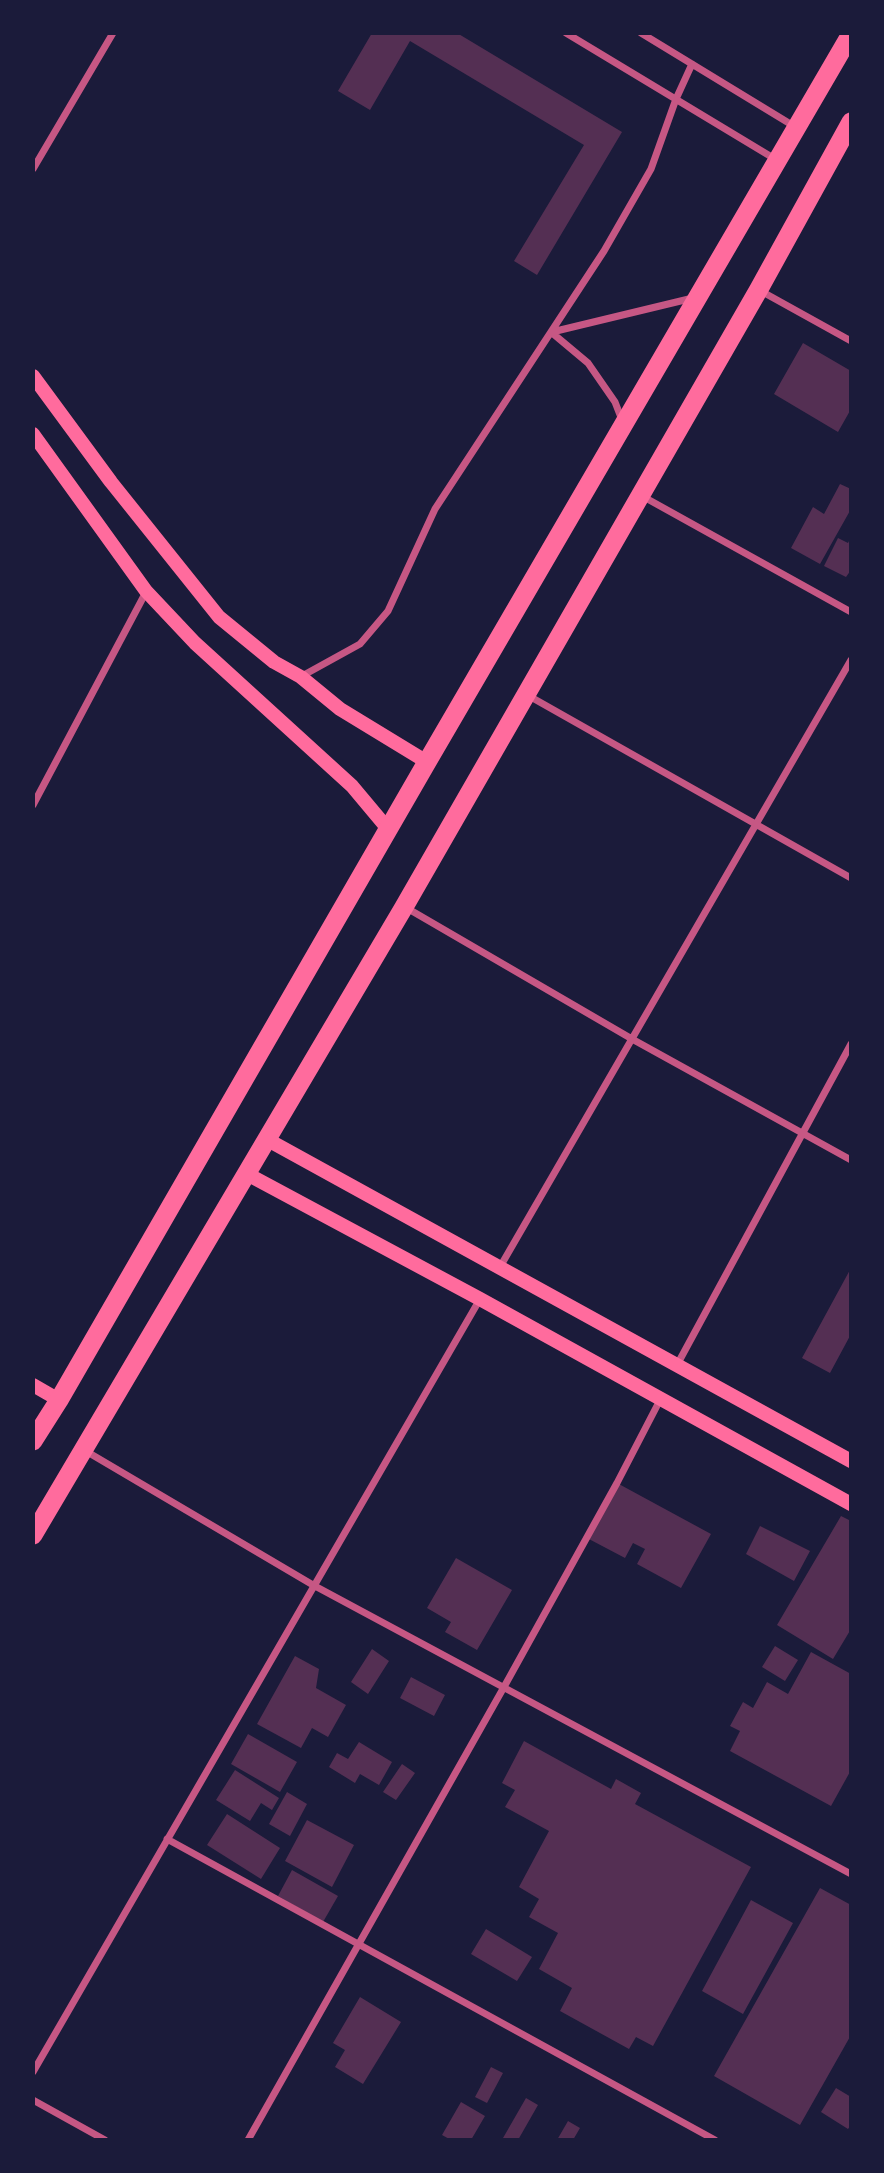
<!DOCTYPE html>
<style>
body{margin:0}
#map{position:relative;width:884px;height:2173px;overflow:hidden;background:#1b1b3a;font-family:"Asap Condensed",sans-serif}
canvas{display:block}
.frame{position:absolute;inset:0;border:35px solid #1b1b3a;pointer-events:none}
</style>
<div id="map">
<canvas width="884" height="2173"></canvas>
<div class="frame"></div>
</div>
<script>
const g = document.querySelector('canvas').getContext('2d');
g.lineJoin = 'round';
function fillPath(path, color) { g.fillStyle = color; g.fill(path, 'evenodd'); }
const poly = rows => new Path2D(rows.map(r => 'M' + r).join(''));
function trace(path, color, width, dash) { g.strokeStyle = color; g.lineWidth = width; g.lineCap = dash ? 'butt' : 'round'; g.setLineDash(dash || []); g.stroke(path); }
const building = poly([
 [372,33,457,33,622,132,537,275,514,261,584,145,410,41,370,110,338,91],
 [803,343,851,371,851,409,838,432,774,394],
 [840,484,851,489,851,509,820,564,791,548,813,507,824,514],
 [851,537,851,570,846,577,824,566,838,538,848,543],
 [851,1268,851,1334,830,1373,802,1358],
 [617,1483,711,1534,681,1588,637,1564,645,1549,633,1543,625,1558,587,1538],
 [841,1516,851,1521,851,1629,833,1659,777,1625],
 [760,1526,810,1551,794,1581,746,1554],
 [456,1558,512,1590,477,1650,445,1632,451,1622,427,1608],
 [775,1646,798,1660,785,1681,762,1667],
 [372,1649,389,1661,368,1694,351,1682],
 [811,1652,851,1674,851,1770,831,1806,730,1751,740,1731,730,1726,743,1702,753,1708,767,1682,788,1694],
 [295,1656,319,1669,316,1688,346,1705,328,1737,312,1728,301,1748,257,1724],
 [411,1677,445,1695,434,1716,400,1698],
 [248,1734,297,1762,280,1792,231,1764],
 [524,1741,611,1789,616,1779,641,1793,635,1804,751,1867,653,2046,636,2037,629,2049,560,2011,572,1988,539,1969,558,1933,529,1917,539,1899,519,1887,549,1831,505,1807,515,1790,502,1783],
 [359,1742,392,1762,379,1785,360,1774,355,1783,329,1767,337,1753,348,1759],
 [402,1764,415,1773,396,1800,383,1792],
 [235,1770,279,1798,272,1810,261,1803,250,1821,216,1800],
 [287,1792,307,1804,290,1836,269,1824],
 [227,1814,280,1848,261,1879,207,1845],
 [307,1820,354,1845,332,1887,285,1861],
 [292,1870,338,1896,323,1922,278,1896],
 [820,1888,851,1905,851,2035,800,2125,714,2076],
 [751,1900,793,1923,743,2014,702,1991],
 [486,1929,532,1957,517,1981,471,1954],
 [360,1997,401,2022,363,2084,335,2067,345,2050,333,2043],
 [491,2067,503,2073,487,2103,475,2097],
 [836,2088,851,2097,851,2125,848,2129,821,2112],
 [526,2098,538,2105,518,2140,506,2140,503,2138],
 [461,2102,485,2116,471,2140,451,2140,442,2135],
 [568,2121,580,2128,573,2140,557,2140]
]);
const minor = poly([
 [566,33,775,159],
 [641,33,797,128],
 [33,169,113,33],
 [759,290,851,341],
 [551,332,588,363,615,402,622,420],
 [552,332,693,298],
 [642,496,851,612],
 [302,676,360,644,388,611,435,509,604,251,651,169,676,99,692,64],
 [529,696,851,878],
 [33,805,146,592],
 [405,907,632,1039,851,1160],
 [500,1267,851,660],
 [677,1365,851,1044],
 [84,1450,313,1585,851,1874],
 [167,1839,715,2140],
 [33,2072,480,1299],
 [33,2100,105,2140],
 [248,2140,504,1687,617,1483,660,1400]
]);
const secondary = poly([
 [33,376,111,482,219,617,274,662,301,677,340,709,427,762],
 [33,434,146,591,195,643,352,786,388,829],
 [268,1140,851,1461],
 [247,1174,480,1299,851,1504],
 [33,1385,59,1400]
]);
const trunk = poly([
 [33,1441,59,1400,427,762,851,34],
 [33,1535,404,907,759,289,851,122]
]);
fillPath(building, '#542f53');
trace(minor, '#c65784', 7);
trace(secondary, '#ff6b9d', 14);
trace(trunk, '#ff6b9d', 19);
</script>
